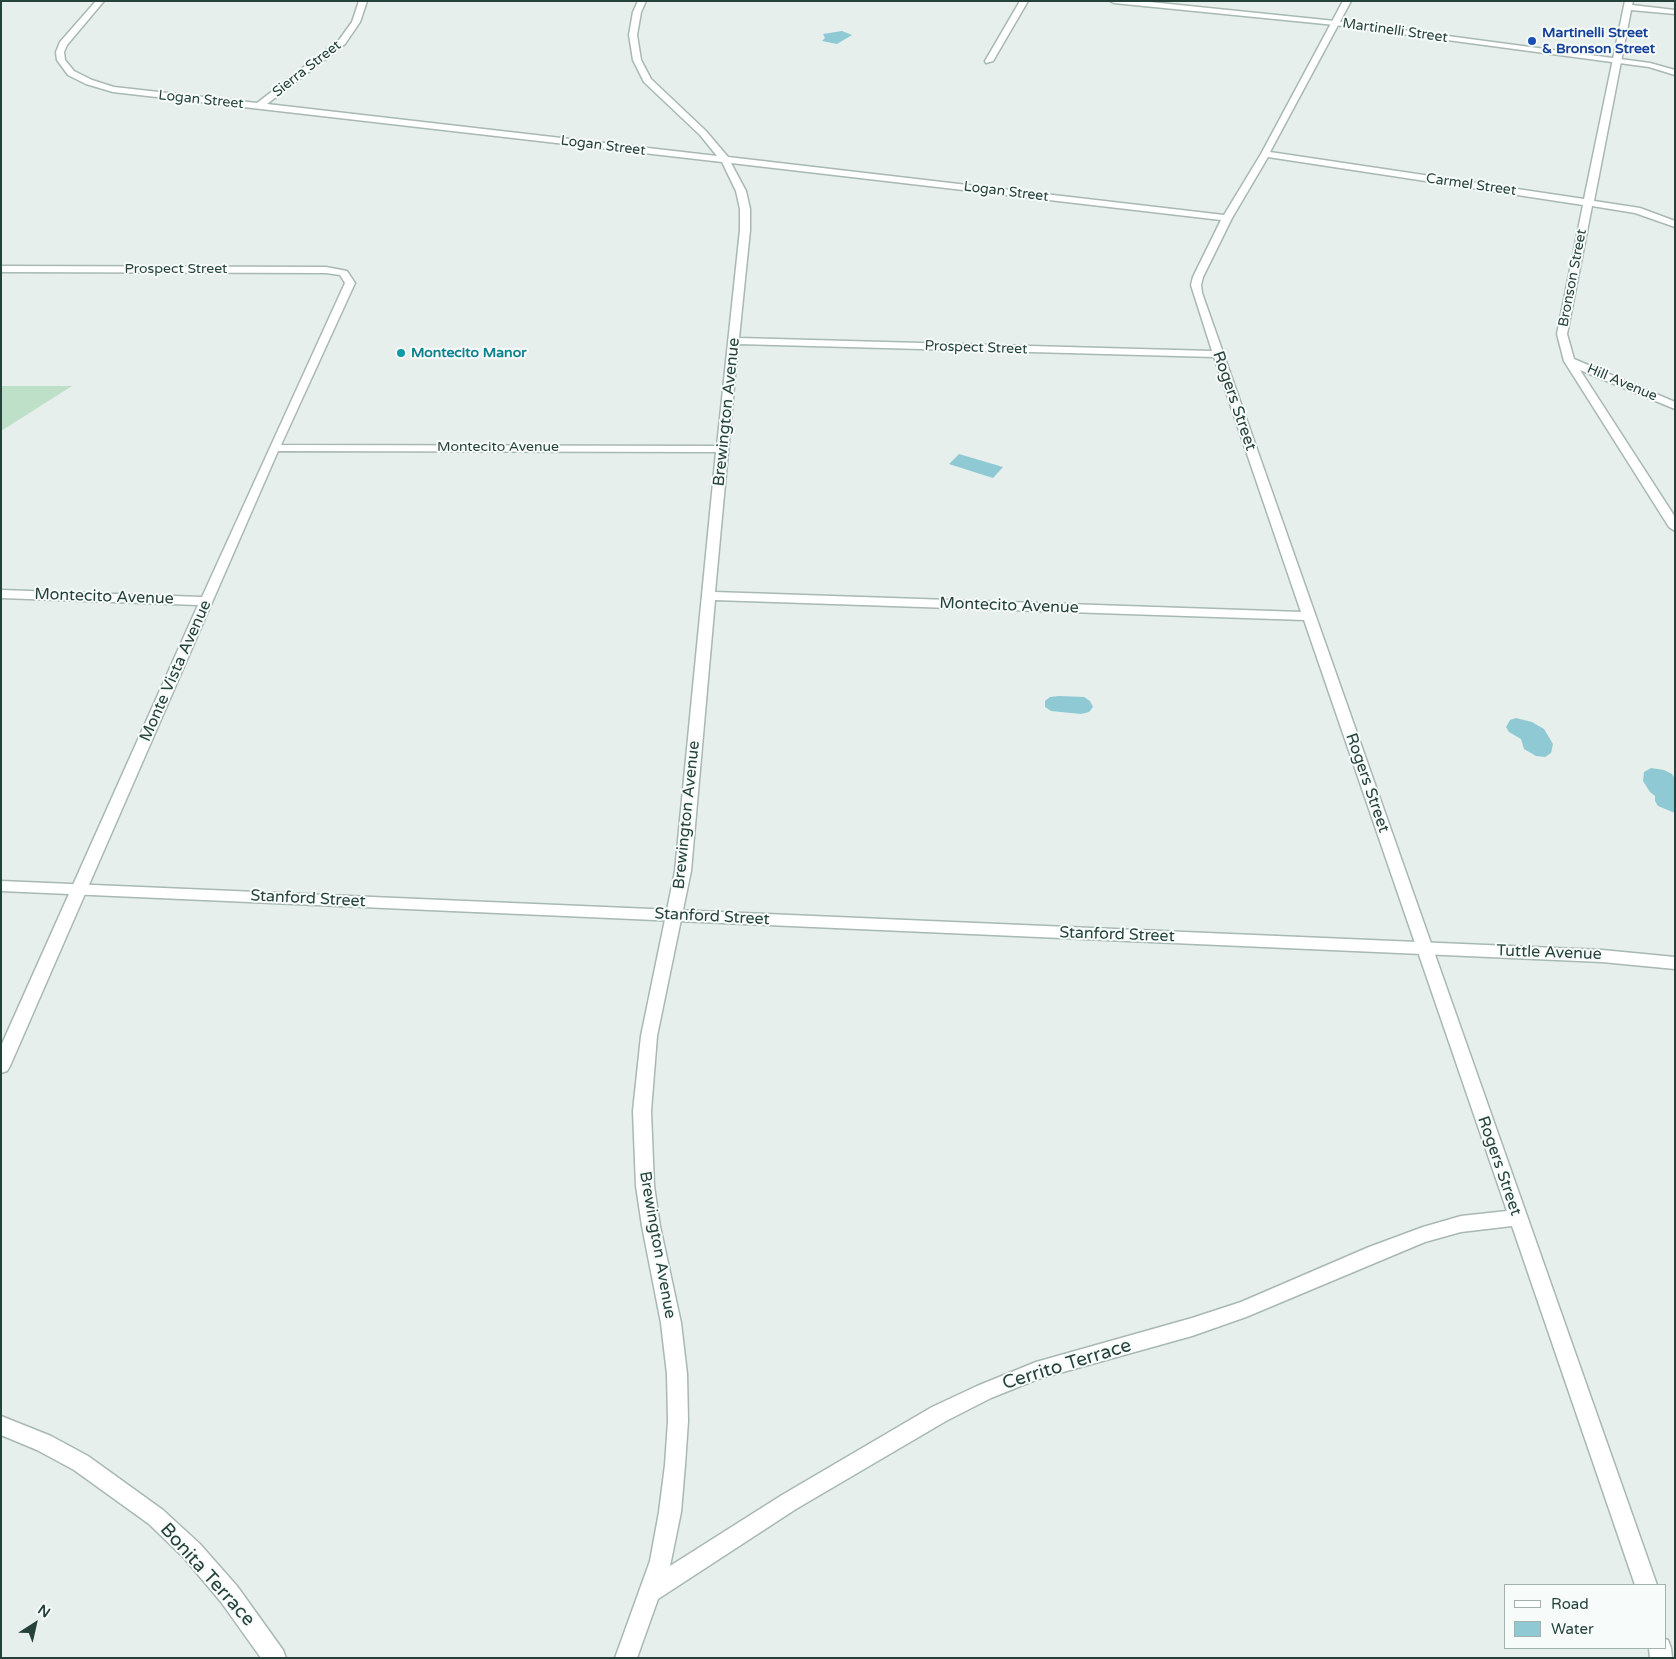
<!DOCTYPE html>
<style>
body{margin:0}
#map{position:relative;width:1676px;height:1659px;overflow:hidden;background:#e6efeb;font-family:"Varela Round",sans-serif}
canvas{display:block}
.frame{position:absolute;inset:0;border:2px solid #24423a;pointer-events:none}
.legend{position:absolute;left:1504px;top:1584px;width:162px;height:65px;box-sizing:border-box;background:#f7fbf9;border:1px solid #a3b1ad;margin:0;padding:6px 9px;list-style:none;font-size:15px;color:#24423a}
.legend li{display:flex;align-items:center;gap:10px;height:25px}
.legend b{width:25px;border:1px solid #a3b1ad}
.north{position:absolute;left:10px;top:1599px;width:50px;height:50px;-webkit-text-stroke:4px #f7fbf9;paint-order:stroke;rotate:35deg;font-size:14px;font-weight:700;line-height:20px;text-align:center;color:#24423a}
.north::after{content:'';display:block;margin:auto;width:18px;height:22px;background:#24423a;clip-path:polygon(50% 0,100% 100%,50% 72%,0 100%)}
</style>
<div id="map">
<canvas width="1676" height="1659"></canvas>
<div class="frame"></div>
<ul class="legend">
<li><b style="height:6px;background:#fff"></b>Road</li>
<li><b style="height:14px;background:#8ec9d4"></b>Water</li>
</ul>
<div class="north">N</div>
</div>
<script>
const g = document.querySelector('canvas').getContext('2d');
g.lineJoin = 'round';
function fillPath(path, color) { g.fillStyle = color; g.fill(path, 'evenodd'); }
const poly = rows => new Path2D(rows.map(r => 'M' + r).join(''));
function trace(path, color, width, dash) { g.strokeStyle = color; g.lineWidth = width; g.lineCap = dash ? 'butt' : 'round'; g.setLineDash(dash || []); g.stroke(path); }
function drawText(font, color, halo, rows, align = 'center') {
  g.font = font + ' "Varela Round",sans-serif'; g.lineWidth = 4; g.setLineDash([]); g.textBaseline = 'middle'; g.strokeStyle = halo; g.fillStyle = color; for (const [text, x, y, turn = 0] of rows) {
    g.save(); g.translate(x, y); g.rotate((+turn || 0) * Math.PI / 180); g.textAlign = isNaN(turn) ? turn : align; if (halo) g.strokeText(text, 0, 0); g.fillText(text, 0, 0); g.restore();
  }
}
const green = poly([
 [1,386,72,386,1,431]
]);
const water = poly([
 [842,31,852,35,837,44,822,41,825,38,823,34],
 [959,454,1003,467,993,478,949,464],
 [1059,696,1084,697,1090,701,1093,707,1089,712,1081,714,1051,711,1045,707,1045,701,1050,697],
 [1516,718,1532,722,1544,729,1553,744,1551,753,1545,757,1536,756,1524,749,1521,739,1509,732,1506,727,1510,720],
 [1651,768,1664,770,1672,774,1675,779,1675,813,1658,806,1655,801,1655,796,1650,792,1643,781,1644,772]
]);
const minor = poly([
 [96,1,104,1,67,45,64,52,65,60,74,71,92,80,114,87,257,103,339,40,352,22,359,1,367,1,360,22,345,44,267,104,717,156,700,135,644,82,633,60,629,35,633,12,638,1,646,1,641,12,637,35,641,60,651,79,706,131,728,157,1224,215,1261,154,1343,1,1351,1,1270,152,1584,199,1625,1,1633,1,1632,5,1675,10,1675,14,1631,10,1594,201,1640,208,1675,221,1675,227,1635,213,1592,206,1567,334,1574,359,1675,402,1675,409,1580,370,1675,517,1675,531,1669,527,1564,361,1557,334,1583,205,1268,157,1232,218,1203,277,1201,285,1202,293,1657,1585,1635,1585,1512,1226,1461,1232,1425,1242,1246,1317,1192,1336,1038,1379,991,1398,946,1421,796,1509,658,1599,637,1658,615,1658,650,1561,659,1512,665,1465,668,1421,667,1374,661,1323,642,1226,636,1186,633,1111,641,1036,675,871,716,452,278,451,10,1066,7,1071,1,1073,1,1046,198,605,1,598,1,590,202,597,345,283,340,275,326,273,1,272,1,266,326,267,347,271,355,283,281,445,717,446,740,230,740,209,736,191,722,162,113,92,86,84,68,75,57,60,56,52,60,42,96,1],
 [731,163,1221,220,1193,277,1191,285,1212,351,739,338,750,230,750,209,746,191,731,163],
 [738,344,1214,357,1301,612,715,592,738,344],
 [715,600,1304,620,1507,1211,1461,1216,1423,1227,1369,1247,1241,1302,1192,1318,1036,1362,977,1386,932,1407,782,1495,670,1566,681,1512,685,1465,688,1421,687,1374,681,1323,660,1226,654,1186,651,1111,657,1036,691,871,715,600],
 [1020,1,1028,1,993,61,986,63,985,61,1020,1],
 [1,1416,51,1436,88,1456,163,1510,200,1544,237,1586,283,1650,286,1658,261,1658,221,1602,184,1558,149,1524,74,1470,37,1450,1,1435,1,1416],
 [1665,1639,1668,1640,1671,1648,1672,1658,1650,1658,1649,1648,1665,1648,1665,1639]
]);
const tertiary = poly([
 [1110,1,1140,1,1335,21,1650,63,1675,70,1675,75,1649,67,1335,25,1114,3,1110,1],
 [1,881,1602,950,1675,957,1675,969,1602,962,1,891,1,881]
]);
const markers = [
 [1532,41,5,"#1a4fb4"],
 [401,353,5,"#0f9aa8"]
];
const farStreetnames = [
 ["Martinelli Street",1395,31,8],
 ["Sierra Street",307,69,-38],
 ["Logan Street",201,100,6],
 ["Logan Street",603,146,7],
 ["Carmel Street",1471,185,8],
 ["Logan Street",1006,192,7],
 ["Prospect Street",176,269],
 ["Bronson Street",1573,278,-79],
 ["Prospect Street",976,348,2],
 ["Hill Avenue",1622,383,23],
 ["Montecito Avenue",498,447]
];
const farTransitnames = [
 ["Martinelli Street",1542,33],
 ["& Bronson Street",1542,49]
];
const farCulturenames = [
 ["Montecito Manor",411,353]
];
const streetNames = [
 ["Rogers Street",1234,401,71],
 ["Brewington Avenue",727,412,-84],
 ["Montecito Avenue",104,597,2],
 ["Montecito Avenue",1009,606,2],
 ["Monte Vista Avenue",176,671,-66],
 ["Rogers Street",1367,783,71],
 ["Brewington Avenue",687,815,-84],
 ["Stanford Street",308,899,3],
 ["Stanford Street",712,917,3],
 ["Stanford Street",1117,935,2],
 ["Tuttle Avenue",1549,953,2],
 ["Rogers Street",1499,1166,71],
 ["Brewington Avenue",657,1245,80]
];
const nearStreetnames = [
 ["Cerrito Terrace",1067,1365,-17],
 ["Bonita Terrace",207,1575,48]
];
fillPath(green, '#bfe0c8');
fillPath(water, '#8ec9d4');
trace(minor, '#a8b8b2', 3);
trace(tertiary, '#a8b8b2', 3);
fillPath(minor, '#fff');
fillPath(tertiary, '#fff');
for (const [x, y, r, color] of markers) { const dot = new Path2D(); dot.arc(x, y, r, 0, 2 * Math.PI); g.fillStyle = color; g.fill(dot); trace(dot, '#f7fbf9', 2); }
drawText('14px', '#24423a', '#f7fbf9', farStreetnames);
drawText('bold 14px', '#164399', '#f7fbf9', farTransitnames, 'left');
drawText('bold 14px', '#0d838f', '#f7fbf9', farCulturenames, 'left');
drawText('16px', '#24423a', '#f7fbf9', streetNames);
drawText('19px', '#24423a', '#f7fbf9', nearStreetnames);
</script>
